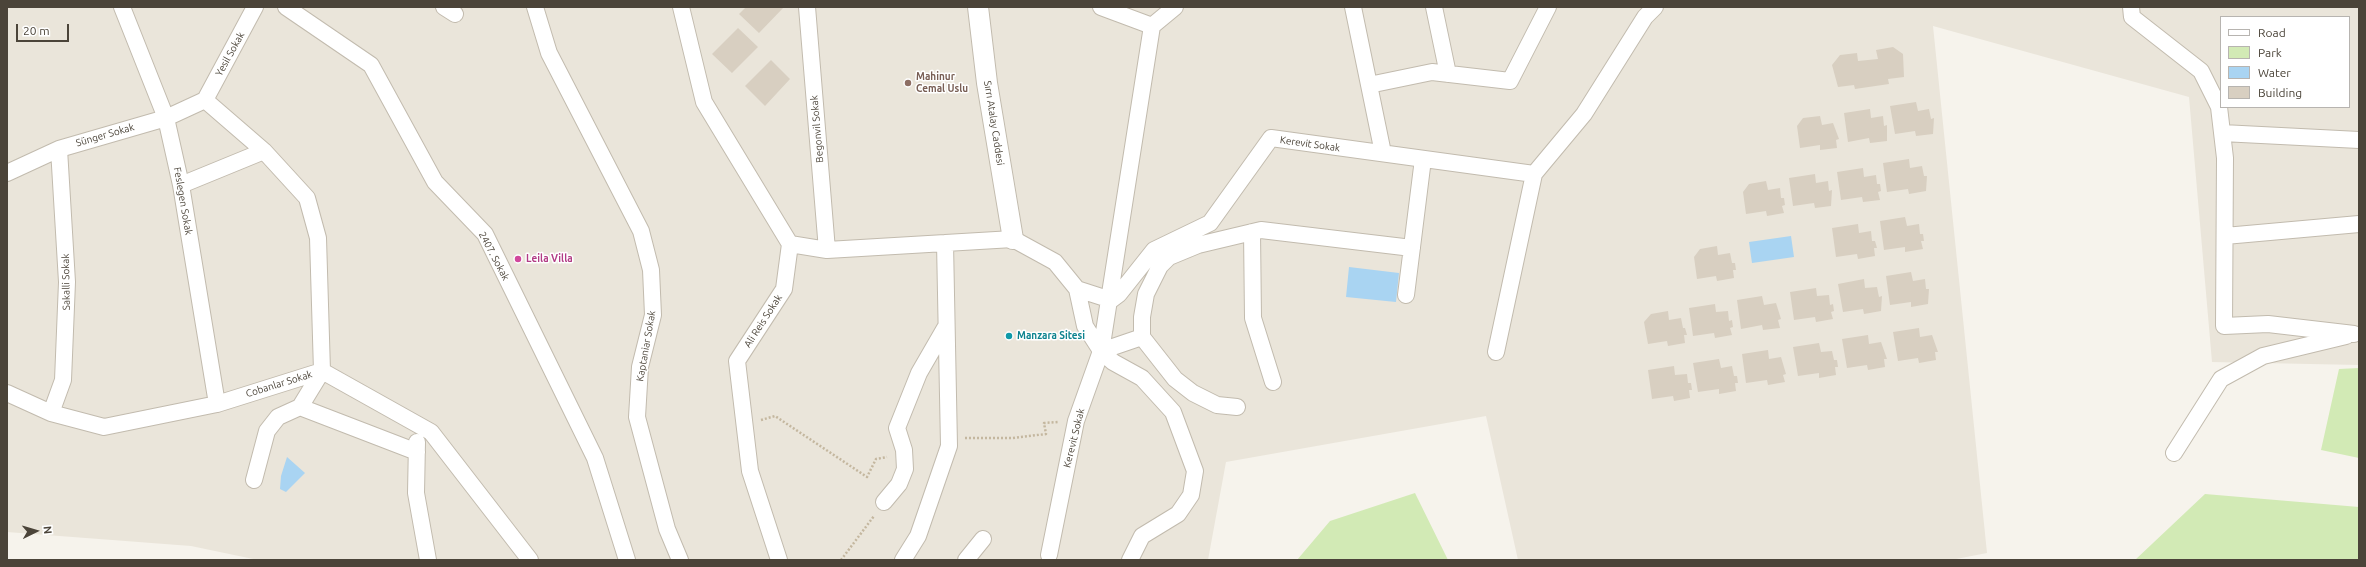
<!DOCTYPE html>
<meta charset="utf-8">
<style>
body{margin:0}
#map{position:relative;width:2366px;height:567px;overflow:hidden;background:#f6f3ec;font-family:Ubuntu,sans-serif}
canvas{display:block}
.frame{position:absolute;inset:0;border:8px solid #4b4439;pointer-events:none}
.legend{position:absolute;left:2220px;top:16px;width:130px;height:92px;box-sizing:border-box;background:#fff;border:1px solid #b7b4b0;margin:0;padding:5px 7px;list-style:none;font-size:12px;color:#4b4439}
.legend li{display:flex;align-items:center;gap:8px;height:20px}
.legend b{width:20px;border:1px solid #b7b4b0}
.north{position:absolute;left:16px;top:511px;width:40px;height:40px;-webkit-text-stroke:3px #fff;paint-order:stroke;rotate:85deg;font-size:11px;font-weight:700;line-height:16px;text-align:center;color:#4b4439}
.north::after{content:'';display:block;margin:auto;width:14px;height:18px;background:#4b4439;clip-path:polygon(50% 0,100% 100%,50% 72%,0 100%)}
.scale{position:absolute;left:16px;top:24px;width:53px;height:18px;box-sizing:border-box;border:2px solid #4b4439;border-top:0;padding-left:5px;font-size:12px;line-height:14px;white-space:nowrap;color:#4b4439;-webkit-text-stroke:3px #fff;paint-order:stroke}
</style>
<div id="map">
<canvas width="2366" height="567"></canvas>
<div class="frame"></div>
<ul class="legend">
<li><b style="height:5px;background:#fff"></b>Road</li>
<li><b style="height:11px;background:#d2eab5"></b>Park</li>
<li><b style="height:11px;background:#a9d4f2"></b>Water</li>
<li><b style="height:11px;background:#d8cfc1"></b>Building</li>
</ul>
<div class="north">N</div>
<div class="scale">20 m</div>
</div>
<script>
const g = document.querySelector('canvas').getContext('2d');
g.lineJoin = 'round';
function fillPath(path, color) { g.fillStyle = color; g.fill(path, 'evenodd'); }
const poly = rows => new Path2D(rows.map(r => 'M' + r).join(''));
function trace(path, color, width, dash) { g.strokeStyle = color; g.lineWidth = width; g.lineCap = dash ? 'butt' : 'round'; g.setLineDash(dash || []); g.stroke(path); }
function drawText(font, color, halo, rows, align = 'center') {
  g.font = font + ' Ubuntu,sans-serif'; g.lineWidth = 3; g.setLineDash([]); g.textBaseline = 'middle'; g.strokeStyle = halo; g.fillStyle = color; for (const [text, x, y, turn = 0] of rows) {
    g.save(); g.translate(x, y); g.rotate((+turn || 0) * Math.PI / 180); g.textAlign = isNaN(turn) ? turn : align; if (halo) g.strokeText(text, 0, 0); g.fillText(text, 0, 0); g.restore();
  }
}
const residential = poly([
 [7,7,2359,7,2359,365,2212,362,2189,97,1933,26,1987,553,1951,560,1518,560,1486,416,1226,462,1208,560,258,560,191,546,7,532],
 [2221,17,2349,17,2349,107,2221,107]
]);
const green = poly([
 [2359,368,2359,458,2321,450,2339,369],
 [1415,493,1448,560,1297,560,1330,521],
 [2205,494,2359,507,2359,560,2135,560]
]);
const water = poly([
 [1791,236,1794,257,1752,263,1749,242],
 [1349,267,1399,273,1396,302,1346,297],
 [287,457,305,473,286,492,280,489,281,476]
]);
const building = poly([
 [746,7,784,7,759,33,739,14],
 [738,28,758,47,732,73,712,54],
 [1893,47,1903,54,1904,77,1888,79,1889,84,1855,89,1854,85,1838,87,1832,65,1840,55,1857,53,1858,61,1878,59,1876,50],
 [771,60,790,79,765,106,745,86],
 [1916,102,1918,111,1929,109,1931,119,1934,118,1933,134,1916,136,1915,131,1895,134,1890,106],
 [1870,109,1871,118,1883,116,1884,126,1887,125,1887,141,1870,143,1869,138,1848,142,1844,113],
 [1820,116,1822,125,1833,123,1839,139,1836,140,1837,148,1820,150,1820,145,1800,148,1797,126,1803,118],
 [1909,159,1910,168,1922,166,1924,176,1927,176,1926,191,1909,194,1908,189,1887,192,1883,163],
 [1863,168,1864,177,1876,175,1877,184,1880,184,1881,191,1878,192,1880,200,1863,202,1862,197,1841,200,1837,172],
 [1815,174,1816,183,1828,181,1829,191,1832,190,1831,206,1815,208,1814,203,1793,206,1789,178],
 [1766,181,1768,190,1780,188,1781,198,1784,198,1785,205,1782,206,1784,213,1767,216,1766,211,1746,214,1743,192,1749,184],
 [1905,217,1907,226,1919,224,1920,234,1923,234,1924,241,1921,241,1923,249,1905,252,1905,247,1884,250,1880,221],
 [1858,224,1859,233,1871,231,1872,241,1875,241,1877,248,1874,248,1875,256,1858,259,1857,254,1836,257,1832,228],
 [1717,246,1718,255,1730,253,1732,263,1735,263,1736,270,1733,270,1734,278,1717,281,1716,276,1697,279,1694,257,1700,249],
 [1911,272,1913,281,1925,279,1926,289,1929,289,1928,304,1911,307,1911,302,1890,305,1886,276],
 [1864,279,1865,288,1877,287,1879,297,1882,296,1881,311,1864,314,1863,309,1843,312,1838,284],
 [1816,288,1817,296,1829,295,1830,305,1833,304,1834,311,1831,312,1833,319,1816,322,1815,317,1794,320,1790,292],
 [1762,296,1764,305,1776,303,1781,319,1778,320,1780,328,1763,330,1762,325,1741,329,1737,300],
 [1715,304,1716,312,1728,311,1729,321,1732,320,1733,327,1730,328,1732,335,1715,338,1714,333,1693,336,1689,308],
 [1668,311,1669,320,1681,318,1683,328,1685,328,1687,335,1684,335,1685,343,1668,346,1667,341,1648,344,1644,322,1651,314],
 [1919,328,1920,337,1932,335,1938,352,1935,352,1936,360,1919,363,1918,358,1898,361,1893,332],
 [1868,335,1869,344,1881,342,1887,359,1884,359,1885,367,1868,370,1867,365,1847,368,1842,339],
 [1819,343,1821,352,1832,351,1834,360,1837,360,1838,367,1835,367,1836,375,1819,378,1819,373,1798,376,1793,347],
 [1768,350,1769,359,1781,357,1786,374,1783,375,1785,382,1768,385,1767,380,1746,383,1742,354],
 [1719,359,1721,368,1732,366,1734,376,1737,376,1738,383,1735,383,1736,391,1719,394,1719,389,1698,392,1693,363],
 [1674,366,1675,375,1687,374,1688,383,1691,383,1692,390,1689,390,1690,398,1674,401,1673,396,1652,399,1648,370]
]);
const path = poly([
 [761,420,775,416,867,477,876,459,887,457],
 [965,438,1013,438,1046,434,1044,423,1058,422],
 [841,560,874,516]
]);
const minor = poly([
 [122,7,166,118,181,185,217,404],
 [286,7,371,65,435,182,485,234,595,458,627,560],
 [444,7,455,14],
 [535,7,549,53,641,231,651,270,653,315,640,367,637,417,667,529,680,560],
 [681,7,704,102,790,244,784,289,737,361,750,471,779,560],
 [807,7,827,250],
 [1101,7,1152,26],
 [1353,7,1383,153],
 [1434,7,1448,74],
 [2131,7,2132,17,2201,71,2219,107,2225,158,2224,326,2268,324,2354,334],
 [1369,85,1432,72,1510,81,1548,7],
 [205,100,264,151,307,198,318,238,322,371,300,407],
 [205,100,255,7],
 [2222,133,2359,140],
 [7,173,59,149,166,118,205,100],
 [181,185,264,151],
 [1252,232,1253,318,1273,382],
 [2225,236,2359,224],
 [790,244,827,250,1013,239,1055,262,1077,289,1111,300,1119,294,1154,250,1210,223,1271,138,1534,174],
 [1077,289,1085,326,1101,351,1113,362,1142,378,1173,412,1195,471,1191,495,1178,514,1142,536,1130,560],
 [1406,295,1423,159],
 [1101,351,1142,337],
 [1496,352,1534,174,1584,114,1645,17,1655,7],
 [7,393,51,413,104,427,217,404,322,371,431,432,530,560],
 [1237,407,1217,405,1193,393,1175,379,1142,337,1142,317,1146,294,1160,266,1169,257,1198,245,1261,230,1412,248],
 [51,413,63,380,67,282,59,149],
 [417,442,416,493,428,560],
 [2174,453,2221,379,2263,356,2346,336],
 [254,480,267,431,278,417,300,407,417,452],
 [884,502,899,484,905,469,904,450,897,428,919,373,945,328],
 [1049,555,1076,421,1101,351,1152,26,1175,7],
 [903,560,918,536,949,446,945,243],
 [966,560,983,539]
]);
const tertiary = poly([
 [978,7,987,83,1013,239]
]);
const markers = [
 [908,83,4,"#8d6e63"],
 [518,259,4,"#d1479c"],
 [1009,336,4,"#0f9aa8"]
];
const streetNames = [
 ["Yesil Sokak",230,54,-61],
 ["Sırrı Atalay Caddesi",994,123,81],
 ["Begonvil Sokak",817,129,-95],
 ["Sünger Sokak",105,135,-16],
 ["Kerevit Sokak",1310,144,8],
 ["Feslegen Sokak",183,201,80],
 ["2407. Sokak",494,256,62],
 ["Sakalli Sokak",66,282,-91],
 ["Ali Reis Sokak",763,321,-57],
 ["Kaptaniar Sokak",646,346,-80],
 ["Cobanlar Sokak",279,384,-17],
 ["Kerevit Sokak",1074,438,-76]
];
const educationNames = [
 ["Mahinur",916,77],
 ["Cemal Uslu",916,89]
];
const hotelNames = [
 ["Leila Villa",526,259]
];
const cultureNames = [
 ["Manzara Sitesi",1017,336]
];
fillPath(residential, '#eae5da');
fillPath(green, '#d2eab5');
fillPath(water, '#a9d4f2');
fillPath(building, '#d8cfc1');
trace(minor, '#c2bbae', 18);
trace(tertiary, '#c2bbae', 22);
trace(path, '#c4b79f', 2.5, [2, 2]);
trace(minor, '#fff', 16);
trace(tertiary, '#fff', 20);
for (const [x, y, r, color] of markers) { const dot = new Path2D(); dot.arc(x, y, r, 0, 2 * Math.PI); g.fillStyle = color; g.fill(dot); trace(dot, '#fff', 1.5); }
drawText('10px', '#4b4439', '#fff', streetNames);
drawText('bold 10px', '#785e54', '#fff', educationNames, 'left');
drawText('bold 10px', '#b23c85', '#fff', hotelNames, 'left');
drawText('bold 10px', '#0d838f', '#fff', cultureNames, 'left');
</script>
